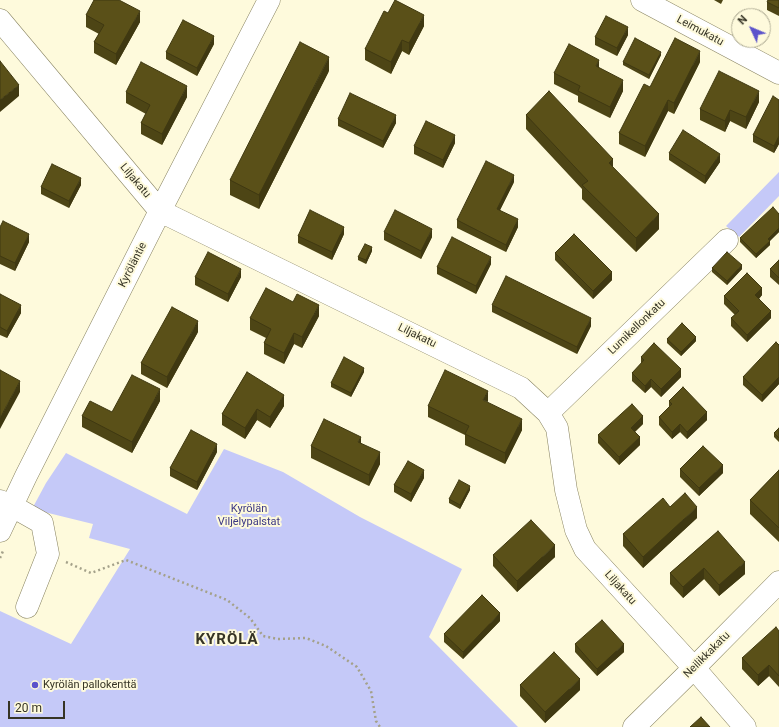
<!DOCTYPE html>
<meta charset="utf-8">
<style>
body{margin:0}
#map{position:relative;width:779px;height:727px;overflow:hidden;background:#fefadc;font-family:Roboto,sans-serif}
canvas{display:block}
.north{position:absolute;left:731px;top:8px;width:40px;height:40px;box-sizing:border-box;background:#fefadc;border:1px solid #aeab93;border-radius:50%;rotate:314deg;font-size:11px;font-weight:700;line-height:16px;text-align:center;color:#363425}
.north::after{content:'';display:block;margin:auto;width:14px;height:18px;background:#5b53cb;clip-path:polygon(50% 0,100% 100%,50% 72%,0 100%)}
.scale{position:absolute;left:8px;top:701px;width:57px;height:18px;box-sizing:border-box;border:2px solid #363425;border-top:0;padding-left:5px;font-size:12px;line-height:14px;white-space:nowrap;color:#363425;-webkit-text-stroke:3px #fefadc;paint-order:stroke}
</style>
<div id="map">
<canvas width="779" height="727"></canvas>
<div class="north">N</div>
<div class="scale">20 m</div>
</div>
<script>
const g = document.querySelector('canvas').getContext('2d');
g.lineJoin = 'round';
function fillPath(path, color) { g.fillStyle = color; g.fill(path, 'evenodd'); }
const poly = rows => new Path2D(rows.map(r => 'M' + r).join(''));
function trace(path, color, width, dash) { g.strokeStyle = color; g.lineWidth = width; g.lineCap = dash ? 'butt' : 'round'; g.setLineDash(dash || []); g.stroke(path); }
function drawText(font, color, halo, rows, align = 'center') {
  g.font = font + ' Roboto,sans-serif'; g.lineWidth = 4; g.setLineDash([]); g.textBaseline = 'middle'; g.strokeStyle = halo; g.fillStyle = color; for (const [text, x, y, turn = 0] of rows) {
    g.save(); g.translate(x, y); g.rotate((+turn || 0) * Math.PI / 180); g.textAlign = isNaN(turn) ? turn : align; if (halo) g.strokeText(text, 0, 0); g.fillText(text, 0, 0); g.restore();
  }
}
const green = poly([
 [779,172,779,196,739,237,726,226],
 [224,449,283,472,360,517,462,569,429,637,518,727,0,727,0,611,71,644,130,549,89,538,93,524,32,509,46,483,66,453,187,514]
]);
const path = poly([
 [0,558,3,551],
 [66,562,91,573,126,560,227,600,250,618,263,636,278,639,306,638,326,646,357,667,371,691,376,721,380,727]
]);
const minor = poly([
 [642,0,779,73],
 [0,20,160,211,521,388,548,413,557,428,566,490,576,530,585,549,694,668,745,727],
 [548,413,727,240],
 [0,501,12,506,42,523,48,554,27,607],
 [0,531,26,476,160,211,269,0],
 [634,727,694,668,779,582]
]);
const wall = poly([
 [714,0,723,0,721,4],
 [779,0,779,16,767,10,767,2],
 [388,13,424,26,409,55,402,51,391,74,365,60,365,49],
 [86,15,140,22,116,65,94,53,94,42,99,34,86,27],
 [628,35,617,56,595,45,595,37],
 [214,44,197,76,166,59,166,52],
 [661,55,649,79,623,65,623,62],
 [700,62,674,114,668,111,645,157,619,144,619,133,650,87],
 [599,68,623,91,610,118,578,102,578,96,554,84,554,73],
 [329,71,259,209,230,195,230,180],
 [126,92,187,97,162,145,141,134,141,123,146,114,126,103],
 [779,100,779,144,774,153,753,142,753,135],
 [759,102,746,129,730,121,725,132,700,120,700,109],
 [526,115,613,167,659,229,636,252,582,199,582,189,526,129],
 [338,119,396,123,383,148,338,126],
 [455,143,443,168,414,154,414,146],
 [669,153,720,162,705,184,669,160],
 [514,182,500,210,518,227,506,252,457,228,457,220],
 [81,185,69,208,41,194,41,187],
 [779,214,779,232,769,241,770,245,756,258,740,242,740,238],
 [0,227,29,242,15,271,0,264],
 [384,232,432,237,421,259,384,240],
 [344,234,332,260,298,243,298,236],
 [372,251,366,264,358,260,358,257],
 [555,253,612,280,593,299,555,260],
 [779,260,779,285,770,277,770,269],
 [491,264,476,294,437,274,437,267],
 [712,268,742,269,727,285,712,272],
 [195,277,241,277,228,302,195,285],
 [0,294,21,313,7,338,0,335],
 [762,295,759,299,771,318,747,342,731,326,731,318,735,315,724,304,724,296],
 [492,305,591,326,577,354,492,312],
 [319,316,302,348,294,344,284,364,264,354,264,343,266,338,250,330,250,318],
 [198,332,167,388,141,374,141,363],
 [667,339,696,341,681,356,667,343],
 [779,345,779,384,762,402,743,385,743,377],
 [641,357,681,377,661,397,651,387,645,393,632,381,632,373,641,364],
 [247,372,284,406,270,428,257,420,245,439,222,425,222,414],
 [364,372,351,397,331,387,331,383],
 [160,401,132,453,82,427,82,416,112,412],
 [669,401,707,420,687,439,680,432,672,439,659,425,659,417,669,407],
 [488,403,522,430,505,464,465,445,465,435,428,417,428,406],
 [643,424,635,432,640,445,619,465,598,443,598,435],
 [779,428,779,442,774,437,774,433],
 [361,443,380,464,369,486,311,458,311,446],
 [217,452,197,490,170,476,170,468],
 [680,469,723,473,699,496,680,477],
 [779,470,779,542,750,514,750,500],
 [424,478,411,502,394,492,394,485],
 [470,490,460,509,449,503,449,499],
 [697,518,643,568,623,546,623,534],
 [718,531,745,574,719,596,704,579,683,598,670,584,670,573],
 [493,555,555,557,517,592,493,566],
 [500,621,463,659,444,642,444,634],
 [779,631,779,687,769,676,758,686,742,669,742,658],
 [575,644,624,652,597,676,575,652],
 [520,685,580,690,545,723,520,696]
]);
const shadedWall = poly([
 [140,11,140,22,116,65,116,54],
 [424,15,424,26,409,55,409,43],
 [628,27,628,35,617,56,617,48],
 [214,36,214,44,197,76,197,68],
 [402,40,402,51,391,74,391,62],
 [700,51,700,62,674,114,674,103],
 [661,52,661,55,649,79,649,75],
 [329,57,329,71,259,209,259,195],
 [599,60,599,71,596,66],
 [623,80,623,91,610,118,610,107],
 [19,85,19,96,0,112,0,100],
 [187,86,187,97,162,145,162,134],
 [759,91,759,102,746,129,746,117],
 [668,100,668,111,645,157,645,146],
 [730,110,730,121,725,132,725,121],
 [396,115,396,123,383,148,383,141],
 [455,135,455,143,443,168,443,160],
 [779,136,779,144,774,153,774,146],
 [720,154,720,162,705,184,705,176],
 [613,159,613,173,609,163],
 [514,175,514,182,497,216,497,209],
 [81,178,81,185,69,208,69,201],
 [659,214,659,229,636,252,636,238],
 [518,219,518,227,506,252,506,245],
 [344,227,344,234,332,260,332,252],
 [779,228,779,232,768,243,768,239],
 [432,229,432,237,421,259,421,251],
 [29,234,29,242,15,271,15,263],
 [770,241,770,245,756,258,756,254],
 [372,247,372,251,366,264,366,260],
 [491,257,491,264,476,294,476,286],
 [742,265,742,269,727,285,727,281],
 [241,269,241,277,228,302,228,294],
 [612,272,612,280,593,299,593,291],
 [762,288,762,295,755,303,755,295],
 [21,305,21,313,7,338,7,331],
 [319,305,319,316,302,348,302,337],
 [771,311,771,318,747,342,747,335],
 [591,318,591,326,577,354,577,347],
 [198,321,198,332,167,388,167,377],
 [294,333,294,344,284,364,284,353],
 [696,337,696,341,681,356,681,352],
 [364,368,364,372,351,397,351,393],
 [681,369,681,377,661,397,661,389],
 [779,377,779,384,762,402,762,395],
 [651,379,651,387,645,393,645,386],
 [20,381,20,392,0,429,0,418],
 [160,389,160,401,132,453,132,442],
 [488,391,488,402,483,400],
 [284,395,284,406,270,428,270,417],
 [257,409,257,420,245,439,245,428],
 [707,412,707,420,687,439,687,432],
 [643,416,643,424,631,435,631,428],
 [522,419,522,430,505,464,505,453],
 [680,424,680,432,672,439,672,432],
 [361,437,361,448,358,442],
 [640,437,640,445,619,465,619,457],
 [217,444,217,452,197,490,197,482],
 [380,452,380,464,369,486,369,475],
 [723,465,723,473,699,496,699,488],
 [424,470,424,478,411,502,411,494],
 [470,486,470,490,460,509,460,505],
 [697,507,697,518,643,568,643,557],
 [555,545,555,557,517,592,517,581],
 [745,562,745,574,719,596,719,585],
 [704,568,704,579,683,598,683,587],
 [500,613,500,621,463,659,463,652],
 [624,644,624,652,597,676,597,669],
 [769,665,769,676,758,686,758,675],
 [580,679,580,690,545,723,545,712]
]);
const building = poly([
 [94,0,119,0,140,11,116,54,94,42,104,25,86,15,94,0],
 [395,0,424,15,409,43,402,40,391,62,365,49,384,11,388,13,395,0],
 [768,0,779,0,779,8,767,2,768,0],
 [606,16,628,27,617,48,595,37,606,16],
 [183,20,214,36,197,68,166,52,183,20],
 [635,38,661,52,649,75,623,62,635,38],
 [675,38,700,51,674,103,668,100,645,146,619,133,644,84,650,87,675,38],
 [300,42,329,57,259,195,230,180,300,42],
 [569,44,599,60,596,66,623,80,610,107,578,91,580,86,554,73,569,44],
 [0,61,19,85,0,100,0,61],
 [141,62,187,86,162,134,141,123,150,105,126,92,141,62],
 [719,71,759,91,746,117,730,110,725,121,700,109,719,71],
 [549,91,613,159,609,163,659,214,636,238,582,185,588,181,526,115,549,91],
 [350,93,396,115,383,141,338,119,350,93],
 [773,96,779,100,779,136,774,146,753,135,773,96],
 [426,121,455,135,443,160,414,146,426,121],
 [683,130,720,154,705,176,669,153,683,130],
 [486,161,514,175,497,209,518,219,506,245,457,220,486,161],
 [52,164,81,178,69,201,41,187,52,164],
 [773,207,779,214,779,228,768,239,770,241,756,254,740,238,773,207],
 [310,210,344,227,332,252,298,236,310,210],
 [395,210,432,229,421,251,384,232,395,210],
 [3,221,29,234,15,263,0,256,0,227,3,221],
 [574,234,612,272,593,291,555,253,574,234],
 [452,237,491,257,476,286,437,267,452,237],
 [365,244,372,247,366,260,358,257,365,244],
 [208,252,241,269,228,294,195,277,208,252],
 [727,252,742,265,727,281,712,268,727,252],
 [779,260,779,278,770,269,779,260],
 [747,273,762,288,755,295,771,311,747,335,731,318,739,311,724,296,747,273],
 [506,276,591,318,577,347,492,305,506,276],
 [266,288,293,302,297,294,319,305,302,337,294,333,284,353,264,343,271,329,250,318,266,288],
 [0,294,21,305,7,331,0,327,0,294],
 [172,307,198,321,167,377,141,363,172,307],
 [682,323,696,337,681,352,667,339,682,323],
 [776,342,779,345,779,377,762,395,743,377,776,342],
 [654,343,681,369,661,389,651,379,645,386,632,373,644,360,641,357,654,343],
 [344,357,364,368,351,393,331,383,344,357],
 [0,370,20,381,0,418,0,370],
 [445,370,488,391,483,400,522,419,505,453,465,434,469,426,428,406,445,370],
 [247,372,284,395,270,417,257,409,245,428,222,414,247,372],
 [132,375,160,389,132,442,82,416,90,401,112,412,132,375],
 [683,387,707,412,687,432,680,424,672,432,659,417,672,404,669,401,683,387],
 [632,404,643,416,631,428,640,437,619,457,598,435,632,404],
 [324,419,361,437,358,442,380,452,369,475,311,446,324,419],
 [779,428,779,438,774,433,779,428],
 [191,430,217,444,197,482,170,468,191,430],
 [703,446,723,465,699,488,680,469,703,446],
 [408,461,424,470,411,494,394,485,408,461],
 [779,470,779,528,750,500,779,470],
 [459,480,470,486,460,505,449,499,459,480],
 [685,493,697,507,643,557,623,534,663,498,670,507,685,493],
 [531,520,555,545,517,581,493,555,531,520],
 [718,531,745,562,719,585,704,568,683,587,670,573,718,531],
 [482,595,500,613,463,652,444,634,482,595],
 [602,620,624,644,597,669,575,644,602,620],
 [776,627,779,631,779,676,769,665,758,675,742,658,776,627],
 [554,652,580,679,545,712,520,685,554,652],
 [701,717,710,727,690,727,701,717]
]);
const markers = [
 [35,685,4,"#5b53cb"]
];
const streetNames = [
 ["Leimukatu",700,31,28],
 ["Liljakatu",135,181,50],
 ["Kyröläntie",133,265,-63],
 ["Lumikellonkatu",637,327,-44],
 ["Liljakatu",417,336,26],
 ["Liljakatu",620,588,48],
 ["Neilikkakatu",707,655,-45]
];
const parkNames = [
 ["Kyrölän",249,509],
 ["Viljelypalstat",249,522]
];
const poiNames = [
 ["Kyrölän pallokenttä",43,685]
];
const districtNames = [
 ["KYRÖLÄ",227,640]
];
fillPath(green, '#c5c9f8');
trace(minor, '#888361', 23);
trace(path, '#a4a18a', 2.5, [2, 3]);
trace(minor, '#fff', 22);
fillPath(wall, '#4d4515');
fillPath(shadedWall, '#3f3811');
fillPath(building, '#5a5018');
trace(building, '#3f3811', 1);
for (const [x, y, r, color] of markers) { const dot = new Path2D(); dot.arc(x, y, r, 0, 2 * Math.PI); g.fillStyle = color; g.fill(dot); trace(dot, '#fefadc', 1.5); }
drawText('11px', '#363425', '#fefadc', streetNames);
drawText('11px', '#3c3885', '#fefadc', parkNames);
drawText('11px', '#363425', '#fefadc', poiNames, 'left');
g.letterSpacing = '1px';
drawText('bold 15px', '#363425', '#fefadc', districtNames);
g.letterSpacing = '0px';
</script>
